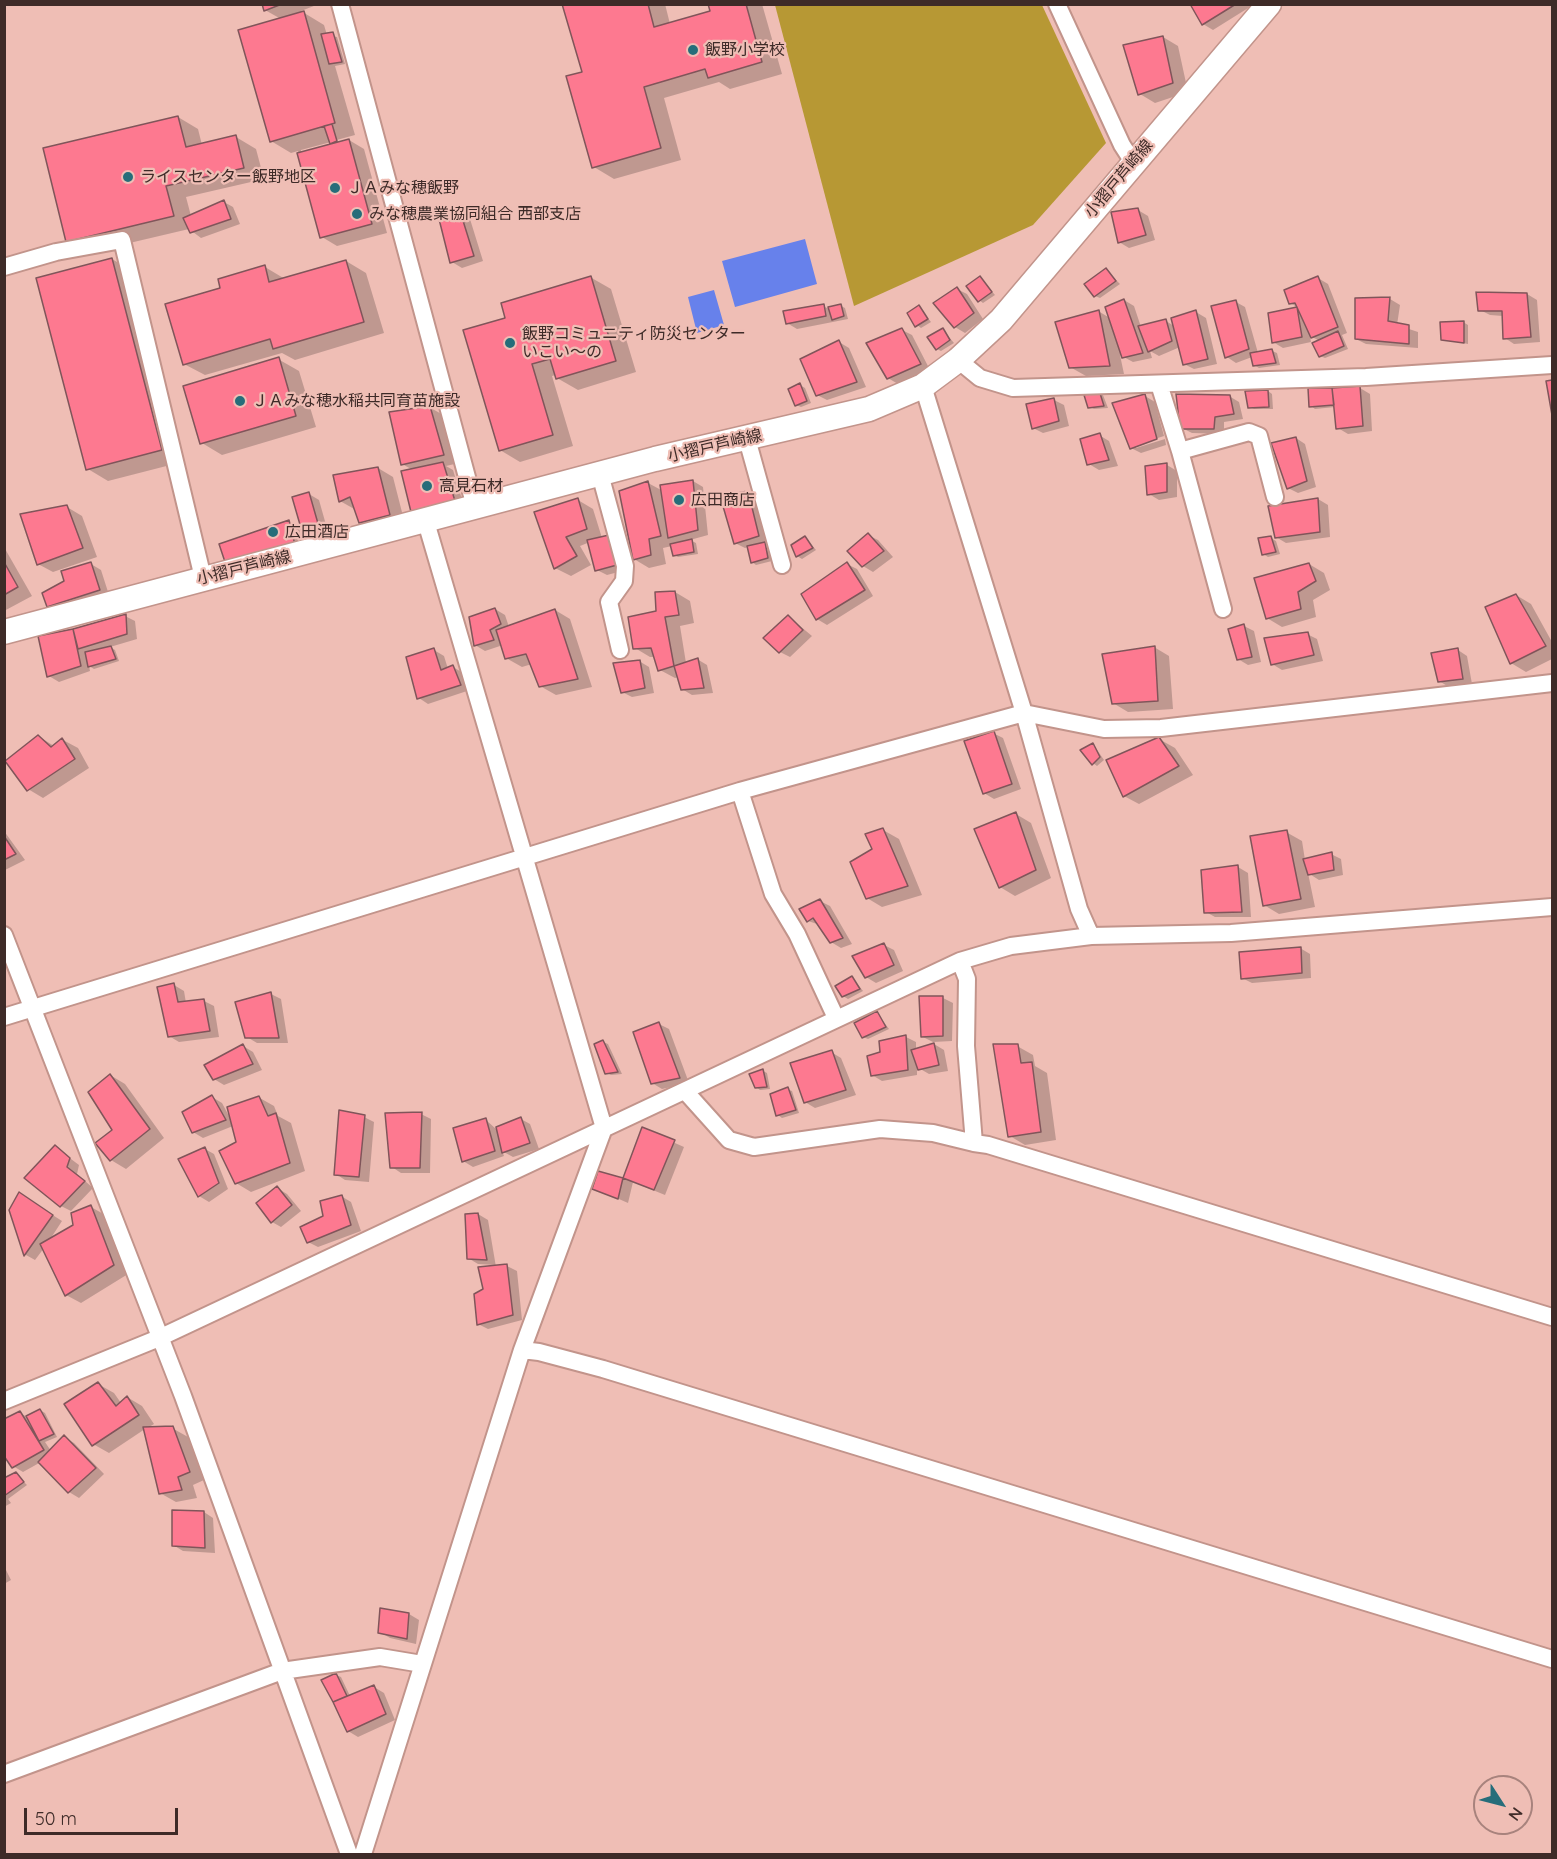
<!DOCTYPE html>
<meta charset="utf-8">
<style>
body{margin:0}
#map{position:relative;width:1557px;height:1859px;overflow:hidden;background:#efbeb5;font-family:Quicksand,sans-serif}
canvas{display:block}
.frame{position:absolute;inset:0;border:6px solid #3e2b28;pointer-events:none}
.north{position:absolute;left:1473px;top:1775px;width:60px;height:60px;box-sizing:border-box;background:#efbeb5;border:2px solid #a8837d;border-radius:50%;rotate:126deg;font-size:16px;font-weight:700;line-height:24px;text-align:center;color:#3e2b28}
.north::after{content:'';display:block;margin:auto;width:21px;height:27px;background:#266d7a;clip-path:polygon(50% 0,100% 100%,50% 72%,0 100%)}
.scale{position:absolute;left:24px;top:1808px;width:154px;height:27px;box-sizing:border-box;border:3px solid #3e2b28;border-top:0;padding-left:8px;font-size:18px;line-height:21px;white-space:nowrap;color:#3e2b28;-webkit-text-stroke:4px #efbeb5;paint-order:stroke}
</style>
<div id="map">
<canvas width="1557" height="1859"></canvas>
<div class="frame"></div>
<div class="north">N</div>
<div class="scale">50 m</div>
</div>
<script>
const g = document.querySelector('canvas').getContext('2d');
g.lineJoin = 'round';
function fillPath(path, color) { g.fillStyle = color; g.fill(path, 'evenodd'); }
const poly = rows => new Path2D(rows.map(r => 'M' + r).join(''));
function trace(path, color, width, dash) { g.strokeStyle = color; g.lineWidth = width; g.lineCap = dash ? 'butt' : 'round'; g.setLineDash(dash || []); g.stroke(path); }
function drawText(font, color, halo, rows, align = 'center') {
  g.font = font + ' Quicksand,"Noto Sans JP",sans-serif'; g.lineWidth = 4.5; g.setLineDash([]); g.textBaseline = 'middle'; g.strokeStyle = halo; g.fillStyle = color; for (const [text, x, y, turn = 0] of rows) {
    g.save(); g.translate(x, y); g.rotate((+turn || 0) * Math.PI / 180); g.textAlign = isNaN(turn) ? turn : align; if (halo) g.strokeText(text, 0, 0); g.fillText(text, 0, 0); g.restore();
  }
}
const green = poly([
 [775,5,1042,5,1106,143,1033,225,854,306]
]);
const water = poly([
 [805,239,817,284,735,307,722,261],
 [714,290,724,325,697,333,688,297]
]);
const shadow = poly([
 [264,4,319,4,301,11,324,25,327,35,337,37,345,64,335,66,355,135,333,141,333,145,349,140,364,149,387,233,337,246,322,237,298,151,291,153,271,141,281,19,265,10],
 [331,142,332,145,301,153,301,150],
 [564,4,665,4,670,24,712,12,710,4,762,4,782,74,730,89,719,82,664,98,681,160,614,179,594,167,583,73],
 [1192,4,1253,4,1253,5,1213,30,1203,24],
 [1163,37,1178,46,1188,92,1155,103,1140,94],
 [178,117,198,129,202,145,236,137,256,149,264,179,186,197,191,216,224,202,233,207,240,224,201,238,189,229,87,253,67,241],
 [1138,210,1148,216,1155,240,1129,248,1119,242],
 [460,213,470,219,483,261,462,268,452,262],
 [112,259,132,271,182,462,108,481,88,469],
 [346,261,366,273,384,333,295,360,282,353,205,375,184,364,222,289,265,267,285,279],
 [1106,270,1120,284,1100,298,1095,296],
 [590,277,611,289,636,372,578,390,557,378,556,375,552,376,573,446,520,462,500,450,507,319],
 [980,278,995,295,983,303,979,300],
 [1318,278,1328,284,1347,333,1342,335,1348,349,1325,358,1320,356,1320,341,1310,336,1311,342,1283,348,1273,342,1270,314,1299,308,1290,303],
 [957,289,967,294,983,319,965,333,955,327],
 [1527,294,1537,300,1540,342,1514,344,1505,338,1503,316,1490,315,1480,310],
 [1390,299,1400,305,1397,325,1418,332,1418,348,1366,344,1356,339],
 [1124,300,1134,306,1141,327,1166,321,1174,326,1196,312,1206,318,1217,364,1194,369,1184,364,1180,347,1159,356,1150,351,1152,358,1133,362,1120,355,1124,374,1086,376,1070,367,1098,311,1110,318],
 [1236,302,1245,307,1258,353,1272,351,1277,353,1280,365,1259,368,1254,365,1252,357,1236,363,1227,357],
 [823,306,829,309,841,306,845,308,848,319,797,329,787,323],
 [919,307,931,322,921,328,917,325],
 [1463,322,1468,325,1468,344,1443,339],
 [902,330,912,335,930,370,898,384,888,378],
 [943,330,954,343,941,351,937,349],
 [839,342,849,348,866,387,827,400,817,395],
 [278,359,299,371,316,427,222,455,202,443],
 [800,385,805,388,811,403,801,407,796,405],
 [1360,388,1370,394,1372,431,1348,434,1338,428,1335,407,1315,409,1311,406],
 [1268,391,1272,394,1273,409,1254,409,1250,407],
 [1098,392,1103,395,1108,408,1094,409,1090,407],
 [1145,396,1155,402,1164,436,1136,445,1136,448,1165,439,1166,445,1141,453,1131,448],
 [1229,396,1239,402,1243,419,1224,422,1224,434,1192,433,1182,428],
 [1054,400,1064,405,1069,426,1043,433,1033,428],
 [429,407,445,416,459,463,446,466,453,470,464,506,403,472,413,470,402,464],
 [1099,435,1109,441,1118,466,1099,470,1089,464],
 [1296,438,1305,444,1316,487,1298,493,1288,488],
 [1167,465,1177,471,1177,497,1159,500,1149,494],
 [378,468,393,477,405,524,375,531,360,522,356,510,340,501],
 [693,481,703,487,708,535,690,540,696,543,698,554,678,557,674,555,672,546,663,548,666,564,649,568,634,559,648,483,663,491],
 [748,492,758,498,768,541,763,543,769,546,772,561,756,565,752,562,748,547,745,548,735,543],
 [309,494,319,500,330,539,316,547],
 [1318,499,1328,505,1330,537,1286,543,1276,537],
 [578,500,593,509,602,538,626,570,607,575,597,570,590,542,580,546,591,565,571,576,555,568],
 [67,507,82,516,97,557,53,572,38,564],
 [289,522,299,528,304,550,236,567],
 [868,535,878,540,893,557,873,572,863,566],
 [805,537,816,550,802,559,797,556],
 [1271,538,1276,541,1280,554,1268,557,1263,554],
 [4,547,32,596,4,611],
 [91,564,101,570,109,595,59,612,49,606],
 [847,564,857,569,873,596,827,625,817,619],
 [1309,564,1324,573,1330,590,1313,600,1316,617,1282,627,1267,618],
 [675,592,690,601,694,623,680,626,686,663,697,659,707,665,713,693,692,695,682,689,679,677,675,678,660,670,655,657,650,657,635,648],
 [1516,595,1531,604,1552,642,1552,659,1526,672,1511,663],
 [495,609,505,615,509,627,555,610,570,619,592,687,556,695,540,686,532,664,522,667,506,658,503,645,485,651,475,645],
 [125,616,135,621,137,639,110,647,115,650,119,661,94,669,89,666,90,671,59,682,49,676,39,637],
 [788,616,812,636,790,657,780,652],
 [1244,626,1254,631,1261,662,1248,665,1238,659],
 [1307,634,1317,639,1323,661,1282,670,1272,664],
 [1154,647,1169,656,1173,709,1128,712,1113,703],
 [434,650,444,656,448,669,453,667,463,673,470,690,428,704,419,698],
 [1458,650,1467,656,1472,684,1449,687,1439,681],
 [639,661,649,667,654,693,632,697,622,692],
 [993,733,1003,738,1021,789,994,799,984,793],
 [38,736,54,746,63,740,78,748,89,768,43,798,28,789],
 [1159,739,1175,748,1193,775,1139,804,1124,796],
 [1093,744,1104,760,1097,766,1093,763],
 [1016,814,1031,823,1051,878,1015,896,1000,887],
 [883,830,899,839,922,895,882,907,867,898,874,850],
 [4,831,25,860,5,870,4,870],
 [1286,832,1302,841,1305,860,1331,854,1341,859,1343,875,1319,880,1308,873,1315,907,1279,914,1264,905],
 [1238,867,1248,873,1251,917,1215,917,1206,912],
 [820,901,830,906,852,944,841,948,831,942,820,925,808,921],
 [884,945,894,950,903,971,876,983,866,977],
 [1300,948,1310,954,1311,978,1252,983,1242,978],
 [852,977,863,991,848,999,843,996],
 [174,985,184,991,186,1003,204,1001,214,1006,219,1037,179,1042,169,1036],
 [271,994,281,999,288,1043,257,1043,247,1037],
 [943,998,953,1003,952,1041,933,1042,923,1037],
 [877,1013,889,1029,868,1039,863,1037],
 [659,1024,669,1029,689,1083,662,1089,652,1083],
 [906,1037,916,1042,916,1050,934,1044,944,1050,948,1071,929,1074,917,1067,917,1075,882,1081,872,1075,882,1053,880,1042],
 [603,1042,608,1044,622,1074,611,1075,606,1073],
 [243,1046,253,1052,262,1070,224,1085,214,1079],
 [1017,1046,1033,1055,1035,1066,1047,1073,1056,1140,1025,1145,1010,1136],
 [831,1052,841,1058,856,1095,815,1108,805,1102],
 [763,1071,767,1073,770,1089,760,1090,756,1087],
 [110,1075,125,1084,164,1138,126,1169,111,1160,114,1130],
 [787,1089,792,1091,799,1113,782,1118,778,1115],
 [212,1097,222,1103,229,1116,258,1097,274,1106,278,1116,291,1123,305,1171,251,1192,236,1183,237,1143,233,1126,203,1138,193,1132],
 [421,1114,431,1119,430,1173,401,1173,392,1167],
 [364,1117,374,1122,369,1182,345,1180,336,1174],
 [521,1119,530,1124,539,1149,513,1157,502,1151,504,1156,473,1167,463,1161,486,1120,496,1129],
 [643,1129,684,1147,665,1195,633,1182,628,1203,594,1188,599,1173,624,1179],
 [55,1147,79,1165,77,1174,93,1188,71,1211,61,1206],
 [205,1149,214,1154,228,1189,209,1202,199,1196],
 [277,1188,287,1194,301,1211,281,1227,272,1222],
 [341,1196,351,1202,361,1231,318,1247,308,1242],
 [29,1200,62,1221,49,1241,75,1226,91,1207,107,1216,128,1274,81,1303,66,1295,44,1248,35,1260,26,1255,11,1210],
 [478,1214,488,1220,496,1267,507,1266,517,1271,522,1320,488,1329,478,1324,485,1289,495,1265,478,1264,468,1258],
 [98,1384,114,1393,121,1403,127,1397,142,1406,154,1424,146,1429,172,1428,188,1437,204,1480,193,1485,197,1498,176,1502,160,1493,145,1429,109,1453,93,1444],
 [40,1410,45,1413,57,1437,45,1442,51,1451,64,1437,74,1443,104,1474,79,1498,69,1492,41,1462,23,1472,13,1466,20,1413,27,1417],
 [16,1474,27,1485,8,1499,11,1503,4,1507,4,1480],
 [204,1512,213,1518,215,1553,183,1551,173,1545],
 [4,1566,11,1580,4,1584],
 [409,1614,419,1620,416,1644,390,1638,380,1632],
 [336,1675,341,1677,350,1696,374,1687,384,1693,395,1720,358,1737,348,1731,334,1701]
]);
const building = poly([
 [262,4,282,4,264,11,262,4],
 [562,4,648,4,654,27,710,11,708,4,746,4,762,62,708,78,705,69,644,87,661,148,592,168,566,76,582,72,562,4],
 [1190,4,1236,4,1202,25,1190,4],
 [304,11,335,123,270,142,238,30,304,11],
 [333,32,342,62,329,64,321,34,333,32],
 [1163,36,1173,83,1138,95,1123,45,1163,36],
 [178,116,186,147,236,135,244,168,166,186,174,216,66,242,43,148,178,116],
 [332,124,337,141,330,144,324,126,332,124],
 [349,139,372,224,320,238,297,153,349,139],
 [224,200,231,219,190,233,183,218,224,200],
 [1138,208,1146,235,1118,243,1111,212,1138,208],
 [460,211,474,256,450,263,439,219,460,211],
 [112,258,162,450,86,470,36,278,112,258],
 [346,260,364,322,273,349,270,339,183,365,165,304,220,288,218,279,265,265,269,282,346,260],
 [1106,268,1116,281,1094,297,1084,284,1106,268],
 [591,276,616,361,556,379,550,359,532,364,553,435,499,451,463,330,505,318,501,303,591,276],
 [980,276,992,292,978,302,966,286,980,276],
 [1318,276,1338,327,1311,338,1295,303,1289,304,1284,290,1318,276],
 [957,287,974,313,954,328,933,303,957,287],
 [1476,292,1527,293,1531,337,1503,339,1502,311,1478,311,1476,292],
 [1390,297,1388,321,1409,325,1409,344,1355,339,1355,298,1390,297],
 [1124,299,1143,353,1122,358,1105,307,1124,299],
 [1236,300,1249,349,1225,358,1211,306,1236,300],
 [824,304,826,316,786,324,783,311,824,304],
 [841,304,844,316,832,320,828,307,841,304],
 [919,305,928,319,915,327,907,313,919,305],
 [1297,307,1302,337,1272,343,1268,313,1297,307],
 [1099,310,1110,366,1069,368,1055,322,1099,310],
 [1196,310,1208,359,1183,365,1171,318,1196,310],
 [1166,319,1172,341,1148,352,1138,326,1166,319],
 [1464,321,1464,343,1441,340,1440,322,1464,321],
 [902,328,921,364,887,379,866,343,902,328],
 [943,328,950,340,936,350,927,337,943,328],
 [1338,331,1344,346,1319,357,1312,343,1338,331],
 [839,340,857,382,816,396,800,359,839,340],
 [1272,349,1276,363,1253,366,1250,353,1272,349],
 [279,357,296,416,200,444,183,386,279,357],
 [1552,380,1552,415,1546,381,1552,380],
 [800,383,807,401,795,406,788,389,800,383],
 [1360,386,1363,426,1336,429,1332,388,1360,386],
 [1308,388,1332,388,1334,405,1309,407,1308,388],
 [1099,390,1104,406,1088,408,1084,395,1099,390],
 [1268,390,1269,407,1248,408,1245,391,1268,390],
 [1145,394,1157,439,1130,449,1112,403,1145,394],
 [1176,394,1230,395,1234,414,1215,417,1214,429,1180,429,1176,394],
 [1054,398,1059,421,1032,429,1026,404,1054,398],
 [430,406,444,455,401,465,389,412,430,406],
 [1100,433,1109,460,1087,465,1080,439,1100,433],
 [1296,437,1307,481,1287,489,1271,443,1296,437],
 [443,462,455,501,411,512,401,471,443,462],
 [1167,463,1167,492,1147,495,1145,466,1167,463],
 [378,467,390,515,359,523,350,497,339,502,333,475,378,467],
 [693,480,698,530,668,538,660,485,693,480],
 [648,481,661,536,649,539,651,555,633,560,619,491,648,481],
 [748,491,759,536,734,544,720,496,748,491],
 [309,492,321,534,305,542,292,497,309,492],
 [578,498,587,529,566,537,577,556,554,569,534,512,578,498],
 [1318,498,1320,532,1275,538,1268,506,1318,498],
 [67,505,83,548,37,565,20,514,67,505],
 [289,520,295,545,225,562,219,544,289,520],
 [868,533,884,551,862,567,847,551,868,533],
 [609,535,617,565,595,571,587,540,609,535],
 [805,536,813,548,796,557,791,545,805,536],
 [1271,536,1276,552,1262,555,1258,538,1271,536],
 [692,539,694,552,673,556,670,544,692,539],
 [765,542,768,558,751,563,747,546,765,542],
 [4,562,18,587,4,595,4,562],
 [91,562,100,590,47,607,42,593,64,581,61,571,91,562],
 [847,562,865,590,816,620,801,594,847,562],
 [1309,563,1316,581,1298,592,1301,609,1266,619,1254,578,1309,563],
 [675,591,679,615,665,617,674,666,658,671,651,648,633,649,628,617,656,611,655,592,675,591],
 [1516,594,1546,646,1510,664,1485,607,1516,594],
 [495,608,501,624,490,630,494,640,474,646,469,617,495,608],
 [555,609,578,679,539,687,526,654,505,659,496,630,555,609],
 [126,614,127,634,78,649,73,629,126,614],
 [788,615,803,630,779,653,763,638,788,615],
 [1244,624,1252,657,1237,660,1228,629,1244,624],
 [73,629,81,666,47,677,38,636,73,629],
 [1308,632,1314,655,1271,665,1264,638,1308,632],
 [111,646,116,659,88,667,85,652,111,646],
 [1155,646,1158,701,1112,704,1102,654,1155,646],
 [434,648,441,670,453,665,461,685,417,699,406,657,434,648],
 [1458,648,1463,679,1438,682,1431,653,1458,648],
 [698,658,704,688,681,690,674,666,698,658],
 [640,660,645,688,621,693,613,663,640,660],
 [994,731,1012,784,983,794,964,741,994,731],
 [38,735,51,747,62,738,75,759,27,791,5,761,38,735],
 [1159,737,1179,766,1123,797,1106,760,1159,737],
 [1093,743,1100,757,1092,765,1080,750,1093,743],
 [1016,812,1036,870,999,888,974,829,1016,812],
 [883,828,908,886,866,899,850,862,872,849,865,834,883,828],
 [1287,830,1301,899,1263,906,1250,836,1287,830],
 [4,836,16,854,4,860,4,836],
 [1332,852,1334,870,1308,875,1303,859,1332,852],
 [1238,865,1242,912,1204,913,1201,870,1238,865],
 [820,899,843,938,830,943,813,918,807,922,799,909,820,899],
 [884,943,894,965,865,978,852,956,884,943],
 [1301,947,1302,973,1241,979,1239,952,1301,947],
 [852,976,860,989,842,997,835,986,852,976],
 [174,983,178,1002,204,999,210,1031,168,1037,157,987,174,983],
 [271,992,279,1038,245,1038,235,1002,271,992],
 [919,996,943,996,943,1036,921,1037,919,996],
 [877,1011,886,1027,862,1038,854,1023,877,1011],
 [659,1022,680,1078,651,1084,633,1032,659,1022],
 [906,1035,908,1070,871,1076,867,1056,880,1052,879,1041,906,1035],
 [603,1040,618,1072,605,1074,594,1044,603,1040],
 [934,1043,939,1065,918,1070,911,1050,934,1043],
 [243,1044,253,1064,213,1080,204,1065,243,1044],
 [993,1044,1018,1044,1021,1063,1032,1062,1041,1132,1008,1137,993,1044],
 [832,1050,846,1090,804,1103,790,1063,832,1050],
 [763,1069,767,1087,755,1088,749,1074,763,1069],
 [110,1074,150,1129,110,1161,95,1143,112,1130,88,1092,110,1074],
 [788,1087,796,1110,776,1116,770,1094,788,1087],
 [212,1095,226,1120,192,1133,182,1112,212,1095],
 [259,1096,268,1116,276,1113,290,1163,235,1184,219,1151,236,1142,227,1107,259,1096],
 [339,1110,365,1115,359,1177,334,1175,339,1110],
 [422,1112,420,1168,390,1168,385,1113,422,1112],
 [521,1117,530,1143,502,1153,496,1127,521,1117],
 [486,1118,495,1151,462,1162,453,1128,486,1118],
 [642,1127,675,1140,654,1190,623,1178,642,1127],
 [55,1145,70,1158,67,1167,85,1181,60,1207,24,1178,55,1145],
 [205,1147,219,1183,198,1197,178,1159,205,1147],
 [598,1171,623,1178,618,1199,592,1189,598,1171],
 [277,1186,292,1205,271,1223,256,1203,277,1186],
 [19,1192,53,1215,24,1256,9,1210,19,1192],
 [342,1195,351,1225,307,1243,300,1227,323,1216,320,1201,342,1195],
 [91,1205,114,1265,65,1296,40,1244,73,1225,71,1213,91,1205],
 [478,1213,487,1260,467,1259,465,1214,478,1213],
 [507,1264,513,1315,477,1325,474,1294,483,1289,478,1267,507,1264],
 [98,1382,116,1406,127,1396,139,1415,92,1446,64,1404,98,1382],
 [40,1409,54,1434,39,1441,26,1416,40,1409],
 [20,1411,44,1450,12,1468,4,1456,4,1419,20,1411],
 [173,1426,190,1472,178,1477,182,1490,159,1494,143,1427,173,1426],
 [64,1435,96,1468,68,1493,38,1462,64,1435],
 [16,1472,24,1482,4,1496,4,1478,16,1472],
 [172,1510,204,1511,205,1548,172,1546,172,1510],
 [380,1608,409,1613,407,1639,378,1633,380,1608],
 [336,1673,347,1696,333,1702,321,1680,336,1673],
 [374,1685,386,1714,347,1732,333,1702,374,1685]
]);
const street = poly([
 [340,4,475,507],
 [1057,4,1122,145,1133,162],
 [4,267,56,252,122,240,203,578],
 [958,360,980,378,1013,388,1366,377,1552,365],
 [1159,384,1180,451,1249,432,1259,436,1275,497],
 [923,386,1024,713,1079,909,1091,936],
 [747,439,782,565],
 [1180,451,1223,609],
 [600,474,625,566,624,581,609,602,620,650],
 [740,791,773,894,797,934,836,1018],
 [4,935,183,1396,349,1854],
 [960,961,967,979,966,1046,974,1143,988,1145,1552,1317],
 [4,1017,740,791,1024,713,1104,729,1161,728,1552,683],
 [685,1091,729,1140,754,1147,880,1129,933,1133,974,1143],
 [522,1350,539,1352,603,1369,1552,1659],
 [4,1401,159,1338,960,961,1011,946,1091,936,1231,933,1552,907],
 [4,1774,282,1671,380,1657,422,1664],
 [363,1854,522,1350,604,1128,426,522]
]);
const secondary = poly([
 [4,632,655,459,869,409,923,386,958,360,1001,320,1269,4]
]);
const markers = [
 [693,50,6,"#266d7a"],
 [128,177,6,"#266d7a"],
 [335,188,6,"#266d7a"],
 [357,214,6,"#266d7a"],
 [510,343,6,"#266d7a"],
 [240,401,6,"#266d7a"],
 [427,486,6,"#266d7a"],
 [679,500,6,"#266d7a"],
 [273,532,6,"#266d7a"]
];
const poiNames = [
 ["飯野小学校",705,50],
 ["ライスセンター飯野地区",140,177],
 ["ＪＡみな穂飯野",347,188],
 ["みな穂農業協同組合 西部支店",369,214],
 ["飯野コミュニティ防災センター",522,334],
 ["いこい～の",522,352],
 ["ＪＡみな穂水稲共同育苗施設",252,401],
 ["高見石材",439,486],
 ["広田商店",691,500],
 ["広田酒店",285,532]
];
const streetNames = [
 ["小摺戸芦崎線",1119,179,-50],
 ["小摺戸芦崎線",715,446,-13],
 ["小摺戸芦崎線",244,568,-14]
];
fillPath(green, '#b79834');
fillPath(water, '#6781eb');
fillPath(shadow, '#0003');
fillPath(building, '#fd7990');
trace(building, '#80555a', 1.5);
trace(street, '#c2948b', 20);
trace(secondary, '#c2948b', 27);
trace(street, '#fff', 16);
trace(secondary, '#fff', 24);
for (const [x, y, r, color] of markers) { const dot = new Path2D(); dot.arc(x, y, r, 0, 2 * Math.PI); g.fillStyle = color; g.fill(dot); trace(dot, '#efbeb5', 2); }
drawText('16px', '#3e2b28', '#efbeb5', poiNames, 'left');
drawText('16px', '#3e2b28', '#efbeb5', streetNames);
</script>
